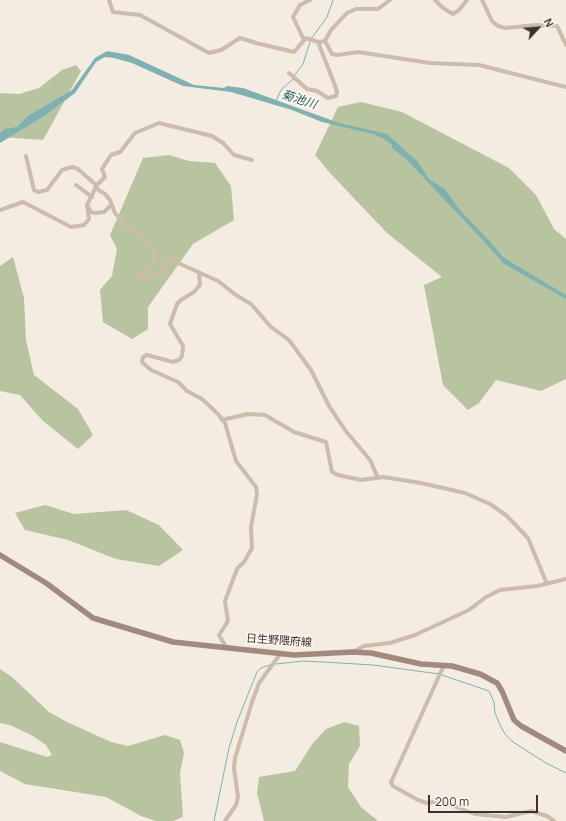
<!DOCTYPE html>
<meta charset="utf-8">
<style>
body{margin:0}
#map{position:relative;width:566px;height:821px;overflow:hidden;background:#f4ebe1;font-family:Manrope,sans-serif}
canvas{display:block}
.north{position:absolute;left:518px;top:8px;width:40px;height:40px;-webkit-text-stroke:3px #fbf5ee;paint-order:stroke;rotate:64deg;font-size:11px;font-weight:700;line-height:16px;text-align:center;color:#3b302b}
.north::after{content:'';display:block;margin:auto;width:14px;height:18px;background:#3b302b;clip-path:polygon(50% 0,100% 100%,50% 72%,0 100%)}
.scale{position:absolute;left:428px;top:795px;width:110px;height:18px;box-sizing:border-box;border:2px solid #3b302b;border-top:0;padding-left:5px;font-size:12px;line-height:14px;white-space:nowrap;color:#3b302b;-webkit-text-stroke:3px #fbf5ee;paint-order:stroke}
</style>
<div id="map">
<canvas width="566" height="821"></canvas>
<div class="north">N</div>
<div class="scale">200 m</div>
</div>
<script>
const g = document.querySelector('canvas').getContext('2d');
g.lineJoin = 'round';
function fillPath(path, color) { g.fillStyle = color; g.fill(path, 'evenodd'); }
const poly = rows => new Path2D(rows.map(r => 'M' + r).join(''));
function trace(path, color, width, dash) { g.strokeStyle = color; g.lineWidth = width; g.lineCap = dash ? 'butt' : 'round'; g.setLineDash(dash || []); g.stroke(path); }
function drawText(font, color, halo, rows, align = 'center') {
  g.font = font + ' Manrope,"Noto Sans JP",sans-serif'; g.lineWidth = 4; g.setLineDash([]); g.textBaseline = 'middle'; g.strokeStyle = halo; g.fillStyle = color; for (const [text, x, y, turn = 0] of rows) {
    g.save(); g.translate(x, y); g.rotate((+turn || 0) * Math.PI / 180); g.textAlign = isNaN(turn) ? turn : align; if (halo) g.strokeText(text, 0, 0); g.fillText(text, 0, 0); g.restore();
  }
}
const green = poly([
 [76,65,81,71,43,140,0,137,0,93,19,94,39,88,62,70],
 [361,102,402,112,509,168,536,195,554,229,566,239,566,379,541,391,496,380,479,403,468,410,443,385,424,285,442,277,387,233,330,173,315,155,338,107],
 [169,155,189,161,215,163,231,186,234,220,193,244,148,307,148,329,132,339,103,322,100,290,112,276,117,249,110,235,143,158],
 [13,257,24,298,26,340,34,375,78,409,93,435,78,449,43,421,20,395,0,391,0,266],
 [45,505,74,514,126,510,159,525,183,550,159,566,116,559,68,540,25,530,15,513],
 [0,669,12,677,49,712,67,722,111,742,128,746,165,735,180,740,184,753,180,773,183,817,173,821,156,821,141,816,106,797,25,784,0,771,0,742,47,757,52,755,46,745,33,736,10,725,0,723],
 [344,722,359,726,360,746,349,764,348,787,361,807,378,821,264,821,257,793,259,777,295,771,313,743,326,729]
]);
const water = poly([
 [107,51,129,55,194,85,224,88,227,86,243,88,339,123,387,134,417,161,430,180,445,189,459,209,493,245,504,258,566,295,566,299,503,263,480,237,406,159,392,148,392,145,386,140,373,134,322,122,292,110,231,92,183,86,132,63,114,58,105,57,96,62,75,93,44,116,0,143,0,133,5,129,17,127,28,116,72,90,95,58]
]);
const stream = poly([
 [311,39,327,17,333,0],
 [294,76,303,64,310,42],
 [276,101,281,90,293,79],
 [276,664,303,661,323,662,373,665,439,674],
 [442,675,489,691,494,702,495,713,501,727,505,734,513,742,546,763,566,773],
 [214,821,229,748,237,722,257,672,261,668,270,665]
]);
const street = poly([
 [109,0,113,12,140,15,209,53,221,50,240,38,256,43,294,52,306,38,318,42,325,41,331,30,347,13,356,9,378,9,390,0],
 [435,0,443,8,453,14,459,10,467,0],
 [482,0,492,21,498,26,505,28,537,25,557,26,566,45],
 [304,40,293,17,300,5,310,0],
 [325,41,332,54,337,55,358,52,430,63,479,65,566,87],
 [289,73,307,89,317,91,328,98,336,96,337,92,334,83,318,42],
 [26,156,34,190,38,192,47,190,62,170,72,167,78,169,97,186],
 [76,185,92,197],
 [97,189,105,194,110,200,115,213,128,228,142,236,154,251,155,257,152,264,139,277,143,281,163,271,169,260,176,262,218,281,236,295,251,304,271,327,289,340,311,370,329,406,345,430,370,460,378,478],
 [87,205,91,212,95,213,104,212,111,205],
 [0,210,23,202,71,227,84,225,89,219,87,205,97,185,105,177,102,169,111,155,120,152,135,133,159,123,212,136,223,143,234,155,252,160],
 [199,272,200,285,194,292,181,300,177,304,171,321,170,324,183,346,182,356,179,360,173,362,147,355,143,357,142,362,151,370,178,382,187,391,202,399,218,414,225,423,236,461,256,487,257,494,251,527,252,548,244,562,237,569,225,601,228,621,219,635,226,647],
 [222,420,248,414,265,415,294,432,326,442,332,472,338,475,361,480,383,477,421,483,465,493,490,504,507,516,528,538,547,584],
 [353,652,364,646,390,643,415,635,469,610,486,597,500,590,537,586,566,579],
 [444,665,391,782,393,786,418,800,427,803,440,801,475,814,506,817,531,811,547,816,554,821],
 [225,821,236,805,238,797,234,768,235,758,252,702,259,683,281,653]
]);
const secondary = poly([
 [0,555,46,583,93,618,173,642,294,655,353,652,371,653,421,664,452,666,480,674,497,683,502,691,514,720,521,726,566,751]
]);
const streetNames = [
 ["日生野隈府線",279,641,4]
];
const waterNames = [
 ["菊池川",299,100,18]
];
fillPath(green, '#b8c4a0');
fillPath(water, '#7fb0b2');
trace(stream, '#7fb0b2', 1);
trace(street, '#cdbbac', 4);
trace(secondary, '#a18a7d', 5.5);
drawText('11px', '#3b302b', '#fbf5ee', streetNames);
drawText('italic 12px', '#1f5a5e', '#fbf5ee', waterNames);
</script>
